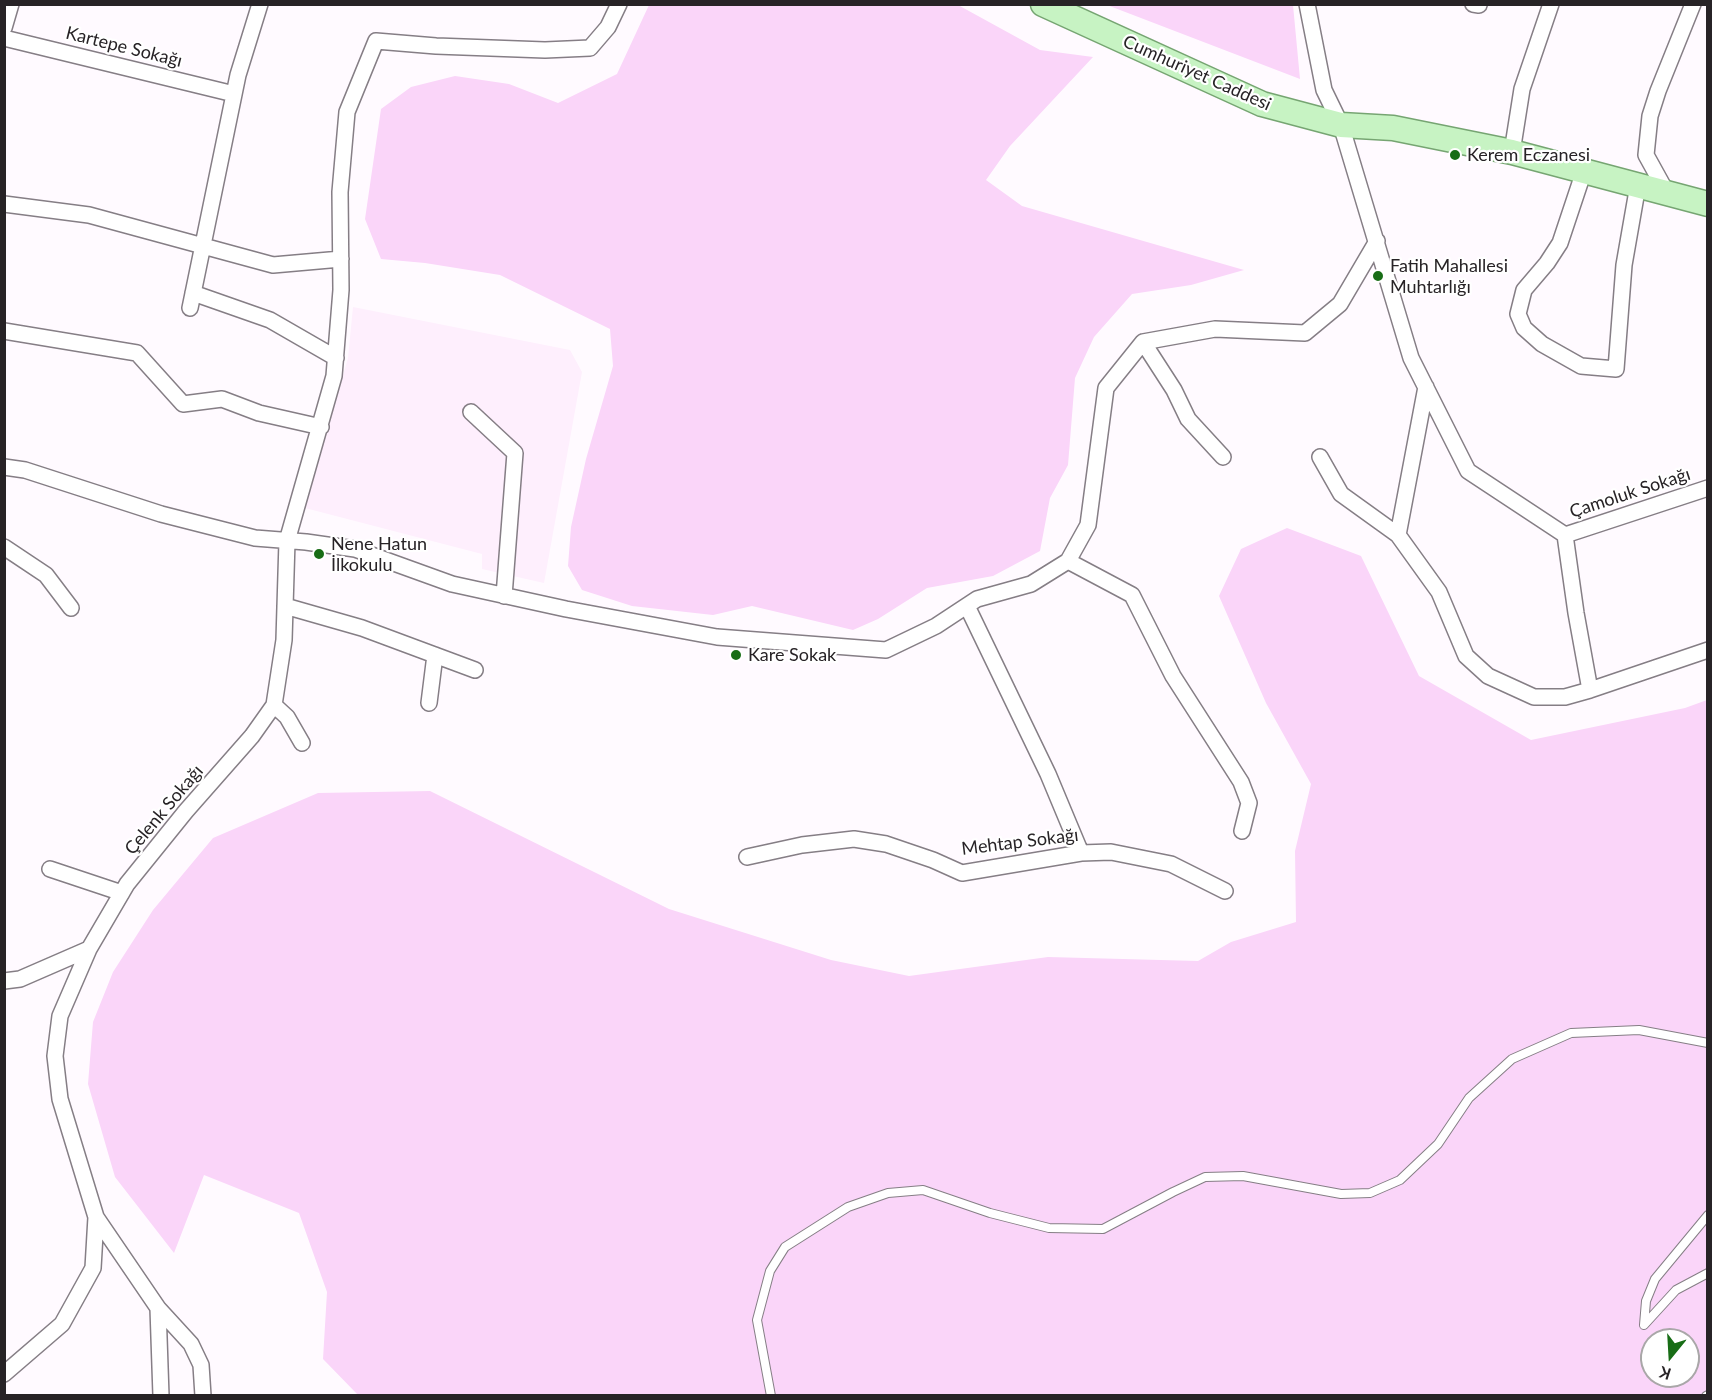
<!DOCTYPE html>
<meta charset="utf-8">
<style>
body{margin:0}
#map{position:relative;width:1712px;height:1400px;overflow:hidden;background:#fffaff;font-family:Lato,sans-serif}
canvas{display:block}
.frame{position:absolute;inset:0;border:6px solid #272326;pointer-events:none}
.north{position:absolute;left:1640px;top:1328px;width:60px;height:60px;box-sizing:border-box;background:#fff;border:2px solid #a9a7a8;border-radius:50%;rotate:198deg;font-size:16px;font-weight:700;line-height:24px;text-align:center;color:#272326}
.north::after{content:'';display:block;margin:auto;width:21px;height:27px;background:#186d16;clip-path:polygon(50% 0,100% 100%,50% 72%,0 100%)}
</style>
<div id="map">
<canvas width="1712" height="1400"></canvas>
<div class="frame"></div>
<div class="north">K</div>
</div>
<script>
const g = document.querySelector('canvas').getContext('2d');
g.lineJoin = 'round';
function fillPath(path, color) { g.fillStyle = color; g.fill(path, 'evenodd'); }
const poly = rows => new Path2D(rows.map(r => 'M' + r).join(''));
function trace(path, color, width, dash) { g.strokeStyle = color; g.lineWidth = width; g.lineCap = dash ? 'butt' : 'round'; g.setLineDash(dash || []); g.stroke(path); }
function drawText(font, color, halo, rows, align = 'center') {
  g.font = font + ' Lato,sans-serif'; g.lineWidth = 4.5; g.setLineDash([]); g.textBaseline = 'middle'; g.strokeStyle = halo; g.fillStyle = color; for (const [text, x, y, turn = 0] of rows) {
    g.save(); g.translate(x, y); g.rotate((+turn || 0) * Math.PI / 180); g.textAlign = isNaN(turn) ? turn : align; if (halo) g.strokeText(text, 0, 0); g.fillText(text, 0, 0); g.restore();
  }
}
const built = poly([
 [353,307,570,350,582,372,544,583,482,569,482,554,305,508,348,358]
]);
const green = poly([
 [649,5,958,5,1040,50,1093,57,1010,146,986,180,1022,206,1244,270,1191,285,1132,294,1094,337,1075,378,1068,465,1050,498,1040,551,993,576,927,588,878,619,853,630,752,606,713,615,632,606,582,590,568,566,571,527,586,459,613,366,610,329,500,275,425,263,381,259,365,219,381,109,411,87,455,76,509,84,558,103,617,74],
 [1107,5,1293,5,1300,79],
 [1287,528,1361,556,1419,676,1531,740,1685,708,1707,700,1707,1395,358,1395,323,1359,327,1292,299,1213,204,1175,174,1253,115,1177,88,1084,93,1022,113,972,153,910,213,838,318,793,430,791,669,909,831,960,909,976,1048,957,1198,961,1231,942,1296,922,1295,851,1311,784,1266,703,1219,596,1241,549],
 [1652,1340,1688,1340,1688,1376,1652,1376]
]);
const service = poly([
 [1708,1215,1655,1279,1646,1301,1644,1325,1676,1290,1708,1273],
 [771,1396,757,1320,770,1271,785,1247,848,1207,888,1193,923,1190,990,1213,1049,1228,1103,1229,1173,1192,1205,1177,1243,1176,1341,1194,1370,1193,1400,1180,1438,1144,1469,1098,1512,1059,1571,1033,1639,1030,1708,1043],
 [1706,1396,1708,1395]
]);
const minor = poly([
 [1307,4,1324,90,1341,125,1411,358,1468,471,1565,535,1576,613,1590,690,1708,650],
 [1473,4,1479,5],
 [4,28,11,4],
 [4,38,234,94],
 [1512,152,1522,89,1551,4],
 [1584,171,1560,243,1547,263,1524,290,1518,314,1524,328,1542,344,1581,366,1616,369,1624,265,1638,185],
 [1667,193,1646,155,1650,116,1658,91,1693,4],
 [4,204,89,215,273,265,341,259],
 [193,293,270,320,336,358],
 [190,308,238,75,260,4],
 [4,331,137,353,183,404,222,399,259,413,321,427],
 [1143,342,1174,390,1188,419,1223,457],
 [471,412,515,453,504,596],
 [1320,457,1341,494,1398,535,1439,592,1466,656,1488,676,1534,697,1565,697,1590,690],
 [4,467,25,470,161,514,255,538,306,542,355,549,452,584,566,609,717,637,886,650,936,626,977,599,1031,584,1068,561,1088,525,1106,388,1143,342,1215,329,1305,333,1340,304,1377,241],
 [1398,535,1426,387],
 [1565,535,1708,488],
 [4,547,46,575,71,608],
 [1068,561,1132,595,1173,676,1241,782,1249,803,1242,831],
 [285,606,362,628,475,670],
 [967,606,1048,774,1081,853],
 [429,703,435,655],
 [274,705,287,717,302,743],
 [747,857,802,845,854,839,886,844,933,860,962,873,1081,853,1111,852,1171,864,1225,891],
 [50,869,122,893],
 [4,981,20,979,89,949],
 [96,1217,158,1308,161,1396],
 [158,1308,191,1344,201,1365,203,1396],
 [4,1374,62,1324,93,1268,96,1217,60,1099,55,1056,60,1016,89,949,127,884,186,811,252,736,274,705,284,640,287,541,334,376,341,290,340,192,347,112,376,41,436,46,545,50,590,48,608,27,619,4]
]);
const primary = poly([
 [1043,4,1262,104,1341,125,1393,128,1512,152,1708,204]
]);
const markers = [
 [1455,155,6,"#186d16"],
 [1378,276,6,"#186d16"],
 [319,554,6,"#186d16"],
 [736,655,6,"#186d16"]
];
const streetNames = [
 ["Kartepe Sokağı",124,47,14],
 ["Cumhuriyet Caddesi",1197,73,24],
 ["Çamoluk Sokağı",1630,493,-18],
 ["Çelenk Sokağı",164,810,-50],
 ["Mehtap Sokağı",1020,842,-7]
];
const poiNames = [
 ["Kerem Eczanesi",1467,155],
 ["Fatih Mahallesi",1390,266],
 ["Muhtarlığı",1390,287],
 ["Nene Hatun",331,544],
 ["İlkokulu",331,565],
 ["Kare Sokak",748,655]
];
fillPath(built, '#feeffd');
fillPath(green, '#fad5f9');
trace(service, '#857e85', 10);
trace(minor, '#857e85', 18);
trace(primary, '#76a572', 27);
trace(service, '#fff', 8);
trace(minor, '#fff', 15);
trace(primary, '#c7f3c3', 24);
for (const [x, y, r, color] of markers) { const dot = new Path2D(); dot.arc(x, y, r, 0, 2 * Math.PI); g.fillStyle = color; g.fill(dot); trace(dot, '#fff', 2); }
drawText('18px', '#272326', '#fff', streetNames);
drawText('18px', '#272326', '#fff', poiNames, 'left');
</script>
